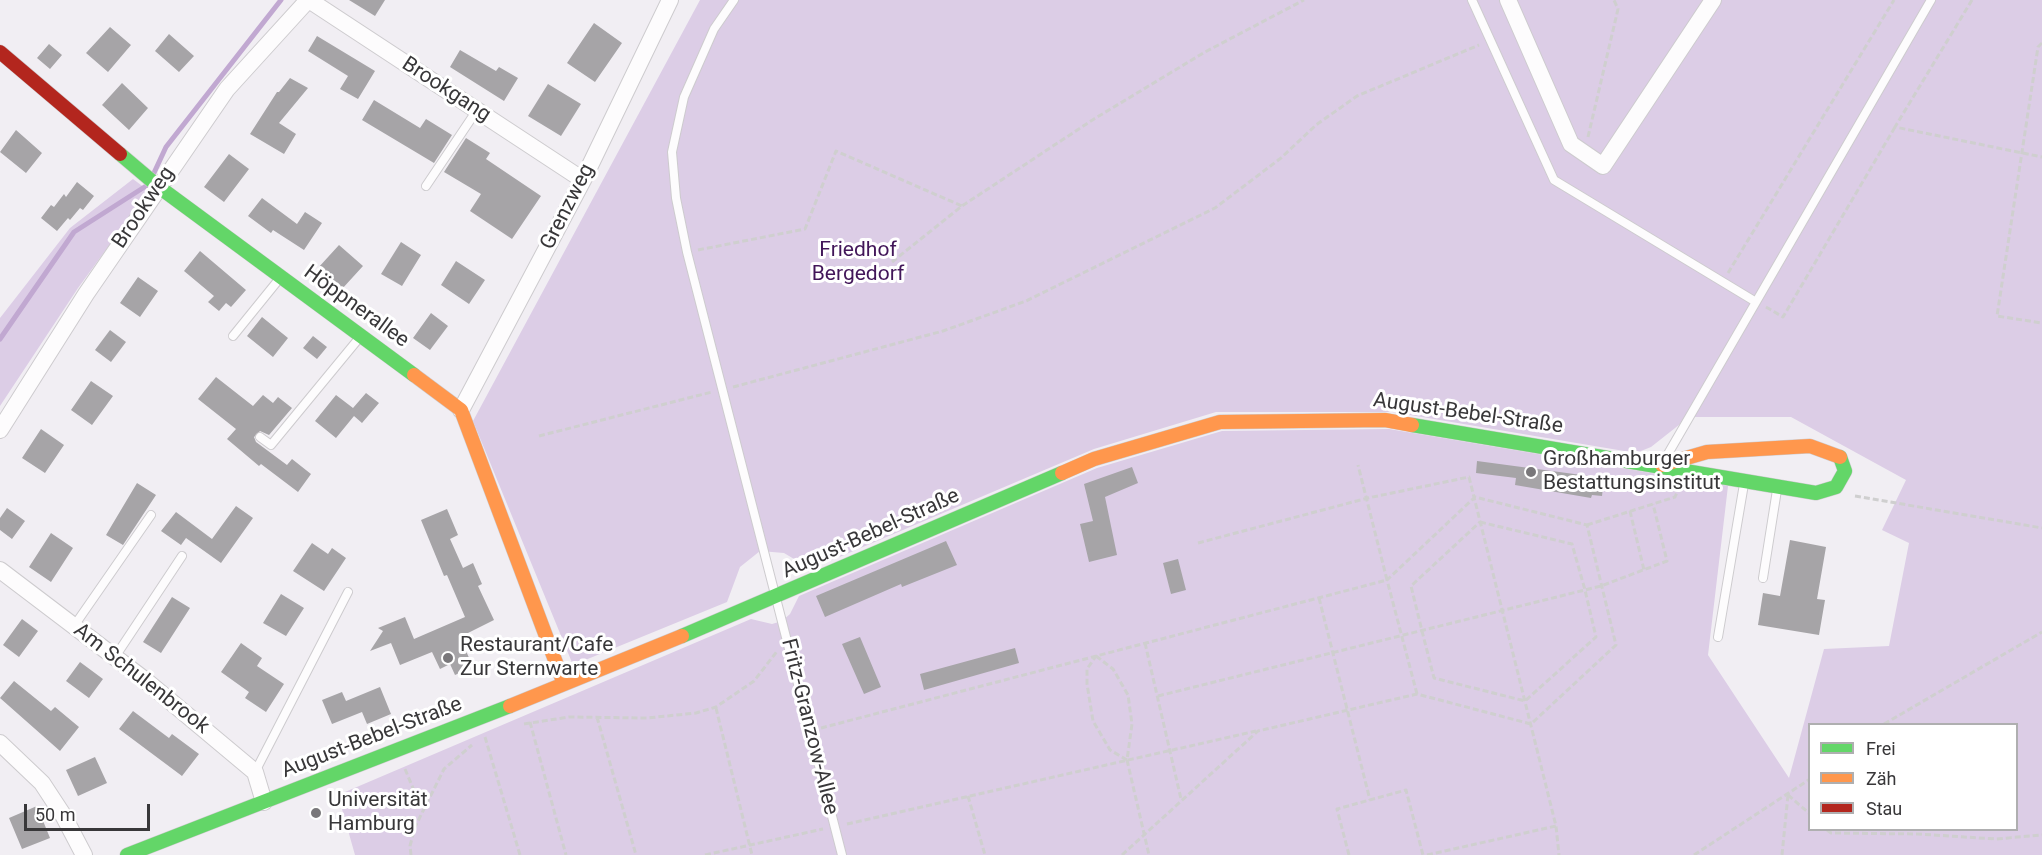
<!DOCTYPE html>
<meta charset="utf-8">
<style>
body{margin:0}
#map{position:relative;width:2042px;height:855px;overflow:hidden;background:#f1eef3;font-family:Roboto,sans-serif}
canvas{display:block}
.legend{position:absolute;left:1808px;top:723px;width:210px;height:108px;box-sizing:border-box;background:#fff;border:2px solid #afafb0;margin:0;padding:8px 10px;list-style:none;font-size:18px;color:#383739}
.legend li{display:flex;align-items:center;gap:12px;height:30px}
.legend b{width:30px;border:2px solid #afafb0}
.scale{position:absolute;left:24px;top:804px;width:126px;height:27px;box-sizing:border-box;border:3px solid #383739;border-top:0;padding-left:8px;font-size:18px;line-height:21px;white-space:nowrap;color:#383739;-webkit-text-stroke:4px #fff;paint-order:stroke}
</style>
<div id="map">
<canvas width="2042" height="855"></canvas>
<ul class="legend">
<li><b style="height:8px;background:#63d668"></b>Frei</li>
<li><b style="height:8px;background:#ff974d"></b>Zäh</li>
<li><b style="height:8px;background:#b3261e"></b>Stau</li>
</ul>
<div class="scale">50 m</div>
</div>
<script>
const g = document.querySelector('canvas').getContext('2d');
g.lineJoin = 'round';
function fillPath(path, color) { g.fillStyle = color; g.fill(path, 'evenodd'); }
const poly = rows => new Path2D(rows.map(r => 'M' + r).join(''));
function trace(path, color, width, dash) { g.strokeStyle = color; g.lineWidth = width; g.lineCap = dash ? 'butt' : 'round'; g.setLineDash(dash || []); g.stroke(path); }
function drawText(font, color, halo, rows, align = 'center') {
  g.font = font + ' Roboto,sans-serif'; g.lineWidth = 6; g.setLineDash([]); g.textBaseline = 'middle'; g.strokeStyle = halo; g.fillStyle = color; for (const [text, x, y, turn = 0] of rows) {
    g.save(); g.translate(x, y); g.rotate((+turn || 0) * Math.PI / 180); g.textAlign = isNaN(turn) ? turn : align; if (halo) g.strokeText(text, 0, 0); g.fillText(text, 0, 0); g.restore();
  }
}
const green = poly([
 [700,0,2042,0,2042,855,355,855,338,795,751,619,772,624,782,621,790,614,799,596,1097,468,1222,431,1389,429,1728,486,1708,655,1789,778,1824,649,1889,646,1909,543,1882,530,1906,480,1791,417,1689,417,1651,447,1636,453,1392,412,1216,412,1094,449,811,569,784,553,760,551,740,567,727,602,573,665,473,421],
 [1810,724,2016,724,2016,830,1810,830],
 [133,179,149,191,78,288,0,406,0,318,70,228]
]);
const stream = poly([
 [153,175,166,147,281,0],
 [0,339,74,232,146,186]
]);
const building = poly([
 [349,0,385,0,375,16],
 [594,23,622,43,595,82,567,63],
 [110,27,131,45,108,72,86,53],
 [169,34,194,56,179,72,155,51],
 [317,36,375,71,358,99,340,89,348,76,308,51],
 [49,44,62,55,50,69,37,58],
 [460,50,496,71,499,67,518,78,504,101,450,67],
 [290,78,308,88,279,123,296,134,284,154,250,134,277,92,279,92],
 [122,83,148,108,129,130,102,105],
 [548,84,581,104,561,136,528,116],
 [374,100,420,128,426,119,452,135,434,163,362,120],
 [16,130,42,153,26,173,0,152],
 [466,138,490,153,486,159,541,196,512,239,470,211,481,194,444,172],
 [229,154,249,169,224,202,204,187],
 [77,182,94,196,83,210,80,208,70,220,68,218,57,231,41,218,51,205,54,207,64,194,66,197],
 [262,198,297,224,305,212,322,223,304,250,273,230,271,233,248,216],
 [401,242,421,255,402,286,381,274],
 [339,245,363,266,342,289,318,268],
 [200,251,246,290,231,307,226,303,219,311,208,302,214,296,184,271],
 [456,261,485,280,469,304,441,285],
 [138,277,158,291,140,317,120,303],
 [431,313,448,326,430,350,413,338],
 [262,317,288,338,273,357,247,336],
 [110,330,126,342,111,362,95,350],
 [313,336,327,347,317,359,303,348],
 [216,377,253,406,263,395,273,403,278,397,292,408,269,435,260,431,254,437,256,442,287,465,292,459,311,474,298,492,261,464,259,466,227,439,236,429,198,399],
 [91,381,113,396,92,425,71,410],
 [366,393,379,403,362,423,354,416,336,438,315,421,336,395,353,408],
 [41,429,64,445,45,473,22,458],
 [1477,461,1604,478,1602,496,1592,495,1591,498,1515,485,1516,478,1476,473],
 [1132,467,1138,483,1105,497,1117,555,1089,562,1080,524,1093,521,1084,484],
 [137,483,156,495,123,545,106,535],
 [236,506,253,518,221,563,186,538,181,545,161,531,176,512,212,539],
 [7,508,25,521,12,539,0,530,0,518],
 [447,509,458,535,450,539,463,568,473,563,482,584,478,586,494,620,460,637,473,667,455,675,450,664,440,669,432,652,400,665,391,643,370,651,383,631,378,628,405,617,414,639,465,617,447,575,444,576,421,520],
 [51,533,73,548,51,582,29,567],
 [1790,540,1826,547,1817,599,1825,600,1819,635,1758,625,1763,593,1780,596],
 [946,541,957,565,902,587,901,584,825,617,816,596],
 [312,543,328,554,332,548,346,558,324,591,293,571],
 [1178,559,1186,590,1171,594,1163,563],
 [281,594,304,608,286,636,263,623],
 [172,597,190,608,161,653,143,642],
 [22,619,38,631,19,657,3,645],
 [860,637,881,687,864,694,842,644],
 [241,643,262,658,257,666,284,684,266,712,245,698,249,692,221,672],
 [1015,648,1019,663,924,690,920,674],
 [80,662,103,679,89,698,66,681],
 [14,681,51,711,55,707,79,727,60,751,0,698],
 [380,687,391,714,367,724,362,712,332,724,322,700,342,692,346,701],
 [133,711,169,738,172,734,199,754,182,776,119,729],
 [95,757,107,783,78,796,66,770],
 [37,806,50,838,22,849,9,818]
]);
const path = poly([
 [1972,0,1895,127,2042,157],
 [2042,43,2038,47,1997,316,2042,323],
 [1588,137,1618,9,1614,0],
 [698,250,805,229,836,151,962,206],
 [892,262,962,206,1094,119,1205,52,1304,0],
 [1728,273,1894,0],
 [1766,307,1783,317,1895,127],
 [733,387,943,331,1026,301,1215,208,1281,158,1316,125,1357,96,1479,45],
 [539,436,712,392],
 [1855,496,2042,528],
 [1630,511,1644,570],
 [1480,522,1572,544,1585,590,1596,637,1525,701,1434,678,1422,631,1411,586,1480,522],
 [1587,525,1675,497,1678,490],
 [1198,543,1368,498,1469,477,1556,826,1559,855],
 [1319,598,1370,800],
 [1145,643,1181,799],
 [1096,656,1113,669,1128,695,1132,724,1127,760,1110,750,1093,721,1087,684,1087,669,1096,656],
 [1158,696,1601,586,1667,561,1653,504],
 [716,708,752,855],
 [597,717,636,855],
 [530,722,566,855],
 [524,724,569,717,647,718,696,713,716,707,754,681,778,650],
 [1884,724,2042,632],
 [821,728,1387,580,1358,465],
 [485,737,520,855],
 [1127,760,1149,855],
 [405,769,423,812],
 [1788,795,1810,814],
 [968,796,985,855],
 [847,824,1256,731],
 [1827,830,1831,833,1918,834,1996,839,2042,835],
 [411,855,410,846,415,827,444,769,472,745],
 [705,855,823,829],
 [1122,855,1258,731,1417,694,1531,724,1616,645,1587,525,1475,497,1387,580,1417,694],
 [1349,855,1337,809,1406,790,1423,855],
 [1427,855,1556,826],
 [1694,855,1810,779],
 [1782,855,1788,795]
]);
const lane = poly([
 [734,0,714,29,684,97,672,152,676,198,687,252,842,855],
 [1472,0,1554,180,1756,302],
 [426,186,477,110],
 [233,336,280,278],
 [260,437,271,445,360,337],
 [1665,459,1931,0],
 [1763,578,1777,490],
 [74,626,151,515],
 [1718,637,1744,484],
 [115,657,182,556],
 [255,772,348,592]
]);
const street = poly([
 [309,0,583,180],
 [1508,0,1571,144,1603,166,1713,0],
 [461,410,583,180,670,0],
 [0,430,86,294,227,89,308,0],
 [0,570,145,680,255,772,264,802],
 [0,743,42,783,63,815,84,855]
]);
const fast = poly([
 [120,154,159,187,414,375],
 [1412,425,1816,493,1836,487,1845,471,1840,457],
 [682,636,1062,473],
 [127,855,510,706]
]);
const slow = poly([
 [414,375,461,410,564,684],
 [1662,465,1707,452,1810,446,1840,457],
 [1062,473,1094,459,1220,422,1385,420,1412,425],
 [510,706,682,636]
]);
const jam = poly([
 [0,52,120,154]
]);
const markers = [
 [1531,472,6,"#79777a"],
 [448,658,6,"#79777a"],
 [316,813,6,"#79777a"]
];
const streetNames = [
 ["Brookgang",446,90,33],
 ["Grenzweg",568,207,-63],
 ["Brookweg",144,208,-56],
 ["Höppnerallee",356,307,36],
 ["August-Bebel-Straße",1468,414,8],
 ["August-Bebel-Straße",871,534,-24],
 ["Am Schulenbrook",141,679,38],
 ["Fritz-Granzow-Allee",809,727,76],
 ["August-Bebel-Straße",372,738,-21]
];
const parkNames = [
 ["Friedhof",858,251],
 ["Bergedorf",858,275]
];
const poiNames = [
 ["Großhamburger",1543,460],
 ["Bestattungsinstitut",1543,484],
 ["Restaurant/Cafe",460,646],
 ["Zur Sternwarte",460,670],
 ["Universität",328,801],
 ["Hamburg",328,825]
];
fillPath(green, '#dccde6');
trace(stream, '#c1a8d1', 5);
fillPath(building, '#a6a4a7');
trace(lane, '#cdcbce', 10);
trace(street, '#cdcbce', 18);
trace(fast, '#cdcbce', 15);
trace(slow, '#cdcbce', 15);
trace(jam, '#cdcbce', 15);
trace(path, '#cfcfcf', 3, [6, 3]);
trace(lane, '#fdfcfd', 8);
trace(street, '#fdfcfd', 16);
trace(fast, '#63d668', 14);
trace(slow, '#ff974d', 14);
trace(jam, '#b3261e', 14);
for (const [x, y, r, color] of markers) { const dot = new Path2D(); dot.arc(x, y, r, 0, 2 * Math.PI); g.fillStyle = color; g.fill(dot); trace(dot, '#fff', 2); }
drawText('21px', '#383739', '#fff', streetNames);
drawText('21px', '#421659', '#fff', parkNames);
drawText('21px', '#383739', '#fff', poiNames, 'left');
</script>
